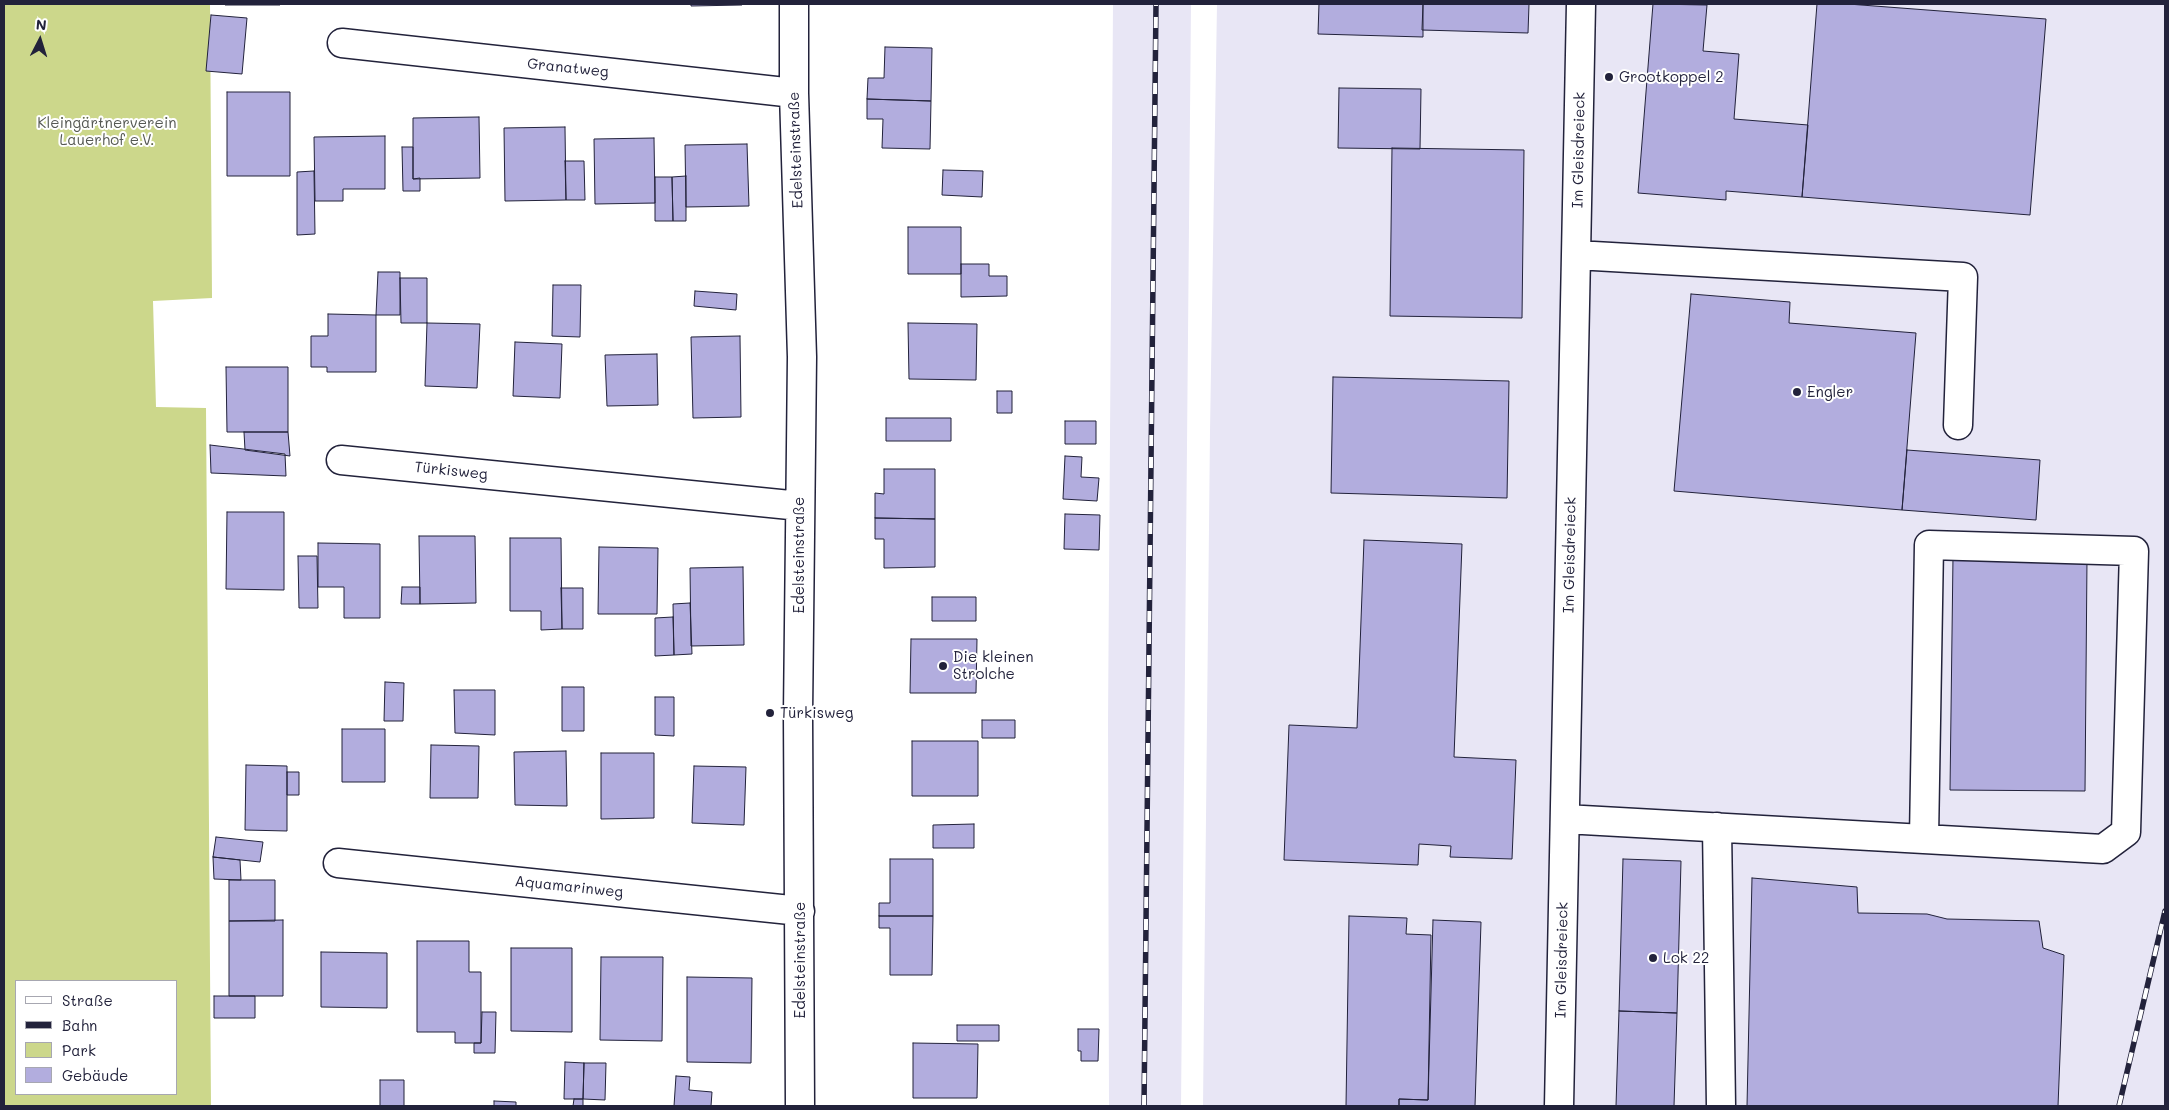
<!DOCTYPE html>
<meta charset="utf-8">
<style>
body{margin:0}
#map{position:relative;width:2169px;height:1110px;overflow:hidden;background:#fff;font-family:Mali,sans-serif}
canvas{display:block}
.frame{position:absolute;inset:0;border:5px solid #22223b;pointer-events:none}
.legend{position:absolute;left:15px;top:980px;width:162px;height:115px;box-sizing:border-box;background:#fff;border:1px solid #a7a7b1;margin:0;padding:6px 9px;list-style:none;font-size:15px;color:#22223b}
.legend li{display:flex;align-items:center;gap:10px;height:25px}
.legend b{width:25px;border:1px solid #a7a7b1}
.north{position:absolute;left:15px;top:15px;width:50px;height:50px;-webkit-text-stroke:4px #fff;paint-order:stroke;rotate:5deg;font-size:14px;font-weight:700;line-height:20px;text-align:center;color:#22223b}
.north::after{content:'';display:block;margin:auto;width:18px;height:22px;background:#22223b;clip-path:polygon(50% 0,100% 100%,50% 72%,0 100%)}
</style>
<div id="map">
<canvas width="2169" height="1110"></canvas>
<div class="frame"></div>
<ul class="legend">
<li><b style="height:6px;background:#fff"></b>Straße</li>
<li><b style="height:6px;background:#22223b"></b>Bahn</li>
<li><b style="height:14px;background:#ccd78b"></b>Park</li>
<li><b style="height:14px;background:#b2adde"></b>Gebäude</li>
</ul>
<div class="north">N</div>
</div>
<script>
const g = document.querySelector('canvas').getContext('2d');
g.lineJoin = 'round';
function fillPath(path, color) { g.fillStyle = color; g.fill(path, 'evenodd'); }
const poly = rows => new Path2D(rows.map(r => 'M' + r).join(''));
function trace(path, color, width, dash) { g.strokeStyle = color; g.lineWidth = width; g.lineCap = dash ? 'butt' : 'round'; g.setLineDash(dash || []); g.stroke(path); }
function drawText(font, color, halo, rows, align = 'center') {
  g.font = font + ' Mali,sans-serif'; g.lineWidth = 4; g.setLineDash([]); g.textBaseline = 'middle'; g.strokeStyle = halo; g.fillStyle = color; for (const [text, x, y, turn = 0] of rows) {
    g.save(); g.translate(x, y); g.rotate((+turn || 0) * Math.PI / 180); g.textAlign = isNaN(turn) ? turn : align; if (halo) g.strokeText(text, 0, 0); g.fillText(text, 0, 0); g.restore();
  }
}
const built = poly([
 [1113,4,1191,4,1181,1106,1109,1106,1108,722],
 [1217,4,2165,4,2165,1106,1203,1106,1210,431]
]);
const green = poly([
 [4,4,210,4,212,298,153,301,156,407,206,408,211,1106,4,1106],
 [16,981,176,981,176,1094,16,1094]
]);
const building = poly([
 [225,4,280,4,280,5,225,5,225,4],
 [691,4,742,4,742,5,691,6,691,4],
 [1319,4,1423,4,1423,37,1318,34,1319,4],
 [1423,4,1529,4,1528,33,1422,30,1423,4],
 [1653,4,1707,5,1703,51,1739,54,1734,119,1808,125,1802,197,1726,191,1726,200,1638,193,1653,4],
 [1817,4,1848,4,2046,19,2030,215,1802,197,1817,4],
 [211,15,247,18,242,74,206,71,211,15],
 [885,47,932,48,931,101,867,99,868,78,884,78,885,47],
 [1339,88,1421,89,1420,149,1338,148,1339,88],
 [227,92,290,92,290,176,227,176,227,92],
 [867,99,931,101,930,149,882,148,883,119,867,119,867,99],
 [479,117,480,178,413,179,413,118,479,117],
 [565,127,566,200,505,201,504,128,565,127],
 [385,136,385,189,343,189,343,201,315,201,314,137,385,136],
 [654,138,655,203,595,204,594,139,654,138],
 [747,144,749,206,686,207,685,145,747,144],
 [402,147,413,147,413,179,420,178,420,191,403,191,402,147],
 [1392,148,1524,150,1522,318,1390,316,1392,148],
 [565,161,584,161,585,200,566,200,565,161],
 [943,170,983,171,982,197,942,195,943,170],
 [314,171,315,234,297,235,297,172,314,171],
 [686,176,686,221,673,221,672,177,686,176],
 [655,177,672,177,673,221,655,221,655,177],
 [908,227,961,227,961,274,908,274,908,227],
 [961,264,989,264,989,276,1007,276,1007,296,961,297,961,264],
 [378,272,400,272,400,315,376,315,378,272],
 [400,278,427,278,427,323,401,323,400,278],
 [553,285,581,285,580,337,552,336,553,285],
 [695,291,737,294,736,310,694,306,695,291],
 [1691,294,1790,302,1789,323,1916,333,1902,510,1674,491,1691,294],
 [328,314,376,315,376,372,327,372,327,367,311,367,311,336,328,336,328,314],
 [427,323,480,324,477,388,425,386,427,323],
 [908,323,977,324,976,380,909,379,908,323],
 [740,336,741,417,693,418,691,337,740,336],
 [515,342,562,344,560,398,513,396,515,342],
 [657,354,658,405,607,406,605,355,657,354],
 [226,367,288,367,288,432,227,432,226,367],
 [1333,377,1509,381,1507,498,1331,493,1333,377],
 [997,391,1012,391,1012,413,997,413,997,391],
 [886,418,951,418,951,441,886,441,886,418],
 [1065,421,1096,421,1096,444,1065,444,1065,421],
 [244,432,288,432,290,456,245,450,244,432],
 [210,445,285,454,286,476,211,473,210,445],
 [1907,450,2040,460,2036,520,1902,510,1907,450],
 [1065,456,1082,457,1081,477,1099,478,1097,501,1063,499,1065,456],
 [884,469,935,469,935,519,875,518,875,493,884,494,884,469],
 [227,512,284,512,284,590,226,589,227,512],
 [1065,514,1100,515,1099,550,1064,549,1065,514],
 [875,518,935,519,935,567,884,568,884,539,875,539,875,518],
 [419,536,475,536,476,603,420,604,419,536],
 [510,538,561,538,562,629,541,630,541,611,510,611,510,538],
 [1364,540,1462,544,1454,757,1516,760,1512,859,1450,857,1451,846,1419,844,1418,865,1284,860,1289,725,1357,728,1364,540],
 [318,543,380,544,380,618,344,618,344,587,318,587,318,543],
 [599,547,658,548,657,614,598,614,599,547],
 [298,556,317,556,318,608,299,608,298,556],
 [1953,557,2087,559,2085,791,1950,790,1953,557],
 [743,567,744,645,691,646,690,568,743,567],
 [402,587,420,587,420,604,401,604,402,587],
 [561,588,583,588,583,629,562,629,561,588],
 [932,597,976,597,976,621,932,621,932,597],
 [690,603,692,654,674,655,673,604,690,603],
 [673,617,674,655,655,656,655,618,673,617],
 [911,639,977,639,976,693,910,693,911,639],
 [385,682,404,683,403,721,384,721,385,682],
 [562,687,584,687,584,731,562,731,562,687],
 [454,690,495,690,495,735,455,733,454,690],
 [655,697,674,697,674,736,655,735,655,697],
 [982,720,1015,720,1015,738,982,738,982,720],
 [342,729,385,729,385,782,342,782,342,729],
 [912,741,978,741,978,796,912,796,912,741],
 [431,745,479,746,478,798,430,798,431,745],
 [566,751,567,806,515,805,514,752,566,751],
 [601,753,654,753,654,818,601,819,601,753],
 [246,765,287,766,287,831,245,830,246,765],
 [694,766,746,767,744,825,692,823,694,766],
 [287,772,299,772,299,795,287,795,287,772],
 [974,824,974,848,933,848,933,825,974,824],
 [216,837,263,842,260,862,213,857,216,837],
 [213,857,240,860,241,880,214,879,213,857],
 [890,859,933,859,933,916,879,916,879,903,890,903,890,859],
 [1623,859,1681,861,1677,1013,1619,1011,1623,859],
 [1752,878,1857,887,1858,913,1927,914,1947,919,2039,921,2043,948,2064,955,2058,1106,1747,1106,1752,878],
 [229,880,275,880,275,921,229,921,229,880],
 [879,916,933,916,932,975,890,975,890,928,879,928,879,916],
 [1349,916,1407,918,1406,934,1431,935,1428,1100,1399,1099,1399,1106,1346,1106,1349,916],
 [283,920,283,996,229,996,229,921,283,920],
 [1433,920,1481,922,1475,1106,1399,1106,1399,1099,1428,1100,1433,920],
 [417,941,469,941,469,972,481,972,481,1043,455,1043,455,1032,417,1032,417,941],
 [511,948,572,948,572,1032,511,1031,511,948],
 [321,952,387,953,387,1008,321,1007,321,952],
 [601,957,663,957,662,1041,600,1040,601,957],
 [687,977,752,978,751,1063,687,1062,687,977],
 [214,996,255,996,255,1018,214,1018,214,996],
 [1619,1011,1677,1013,1674,1106,1616,1106,1619,1011],
 [482,1012,496,1012,495,1053,474,1053,474,1043,481,1043,482,1012],
 [957,1025,999,1025,999,1041,957,1041,957,1025],
 [1078,1029,1099,1029,1098,1061,1081,1061,1081,1051,1078,1051,1078,1029],
 [913,1043,978,1044,977,1098,913,1098,913,1043],
 [565,1062,584,1063,583,1099,564,1099,565,1062],
 [584,1063,606,1063,605,1100,583,1099,584,1063],
 [676,1076,690,1077,689,1090,712,1092,711,1106,674,1106,676,1076],
 [380,1080,404,1080,404,1106,380,1106,380,1080],
 [574,1099,583,1099,583,1106,573,1106,574,1099],
 [494,1101,516,1102,516,1106,494,1106,494,1101]
]);
const minor = poly([
 [794,4,794,93,802,357,798,714,800,1106],
 [342,43,794,93],
 [1576,255,1963,277,1958,425],
 [341,460,800,506],
 [1565,819,2103,849,2126,832,2134,551,1929,545,1924,838],
 [1717,827,1721,1106],
 [338,863,800,911],
 [1559,1106,1581,4]
]);
const rail = poly([
 [1144,1106,1156,4],
 [2119,1106,2165,911]
]);
const markers = [
 [1609,77,5,"#22223b"],
 [1797,392,5,"#22223b"],
 [943,666,5,"#22223b"],
 [770,713,5,"#22223b"],
 [1653,958,5,"#22223b"]
];
const streetNames = [
 ["Granatweg",568,68,6],
 ["Edelsteinstraße",796,150,-92],
 ["Im Gleisdreieck",1579,150,-89],
 ["Türkisweg",451,471,6],
 ["Edelsteinstraße",799,555,-90],
 ["Im Gleisdreieck",1570,555,-89],
 ["Aquamarinweg",569,887,6],
 ["Edelsteinstraße",800,960,-90],
 ["Im Gleisdreieck",1562,960,-89]
];
const poiNames = [
 ["Grootkoppel 2",1619,77],
 ["Engler",1807,392],
 ["Die kleinen",953,657],
 ["Strolche",953,674],
 ["Türkisweg",780,713],
 ["Lok 22",1663,958]
];
const parkNames = [
 ["Kleingärtnerverein",107,123],
 ["Lauerhof e.V.",107,140]
];
fillPath(built, '#e8e6f5');
fillPath(green, '#ccd78b');
fillPath(building, '#b2adde');
trace(building, '#22223b', 1);
trace(minor, '#22223b', 31);
trace(minor, '#fff', 28);
trace(rail, '#22223b', 5.5);
trace(rail, '#fff', 4, [11]);
for (const [x, y, r, color] of markers) { const dot = new Path2D(); dot.arc(x, y, r, 0, 2 * Math.PI); g.fillStyle = color; g.fill(dot); trace(dot, '#fff', 2); }
drawText('15px', '#22223b', '#fff', streetNames);
drawText('15px', '#22223b', '#fff', poiNames, 'left');
drawText('15px', '#555853', '#fff', parkNames);
</script>
